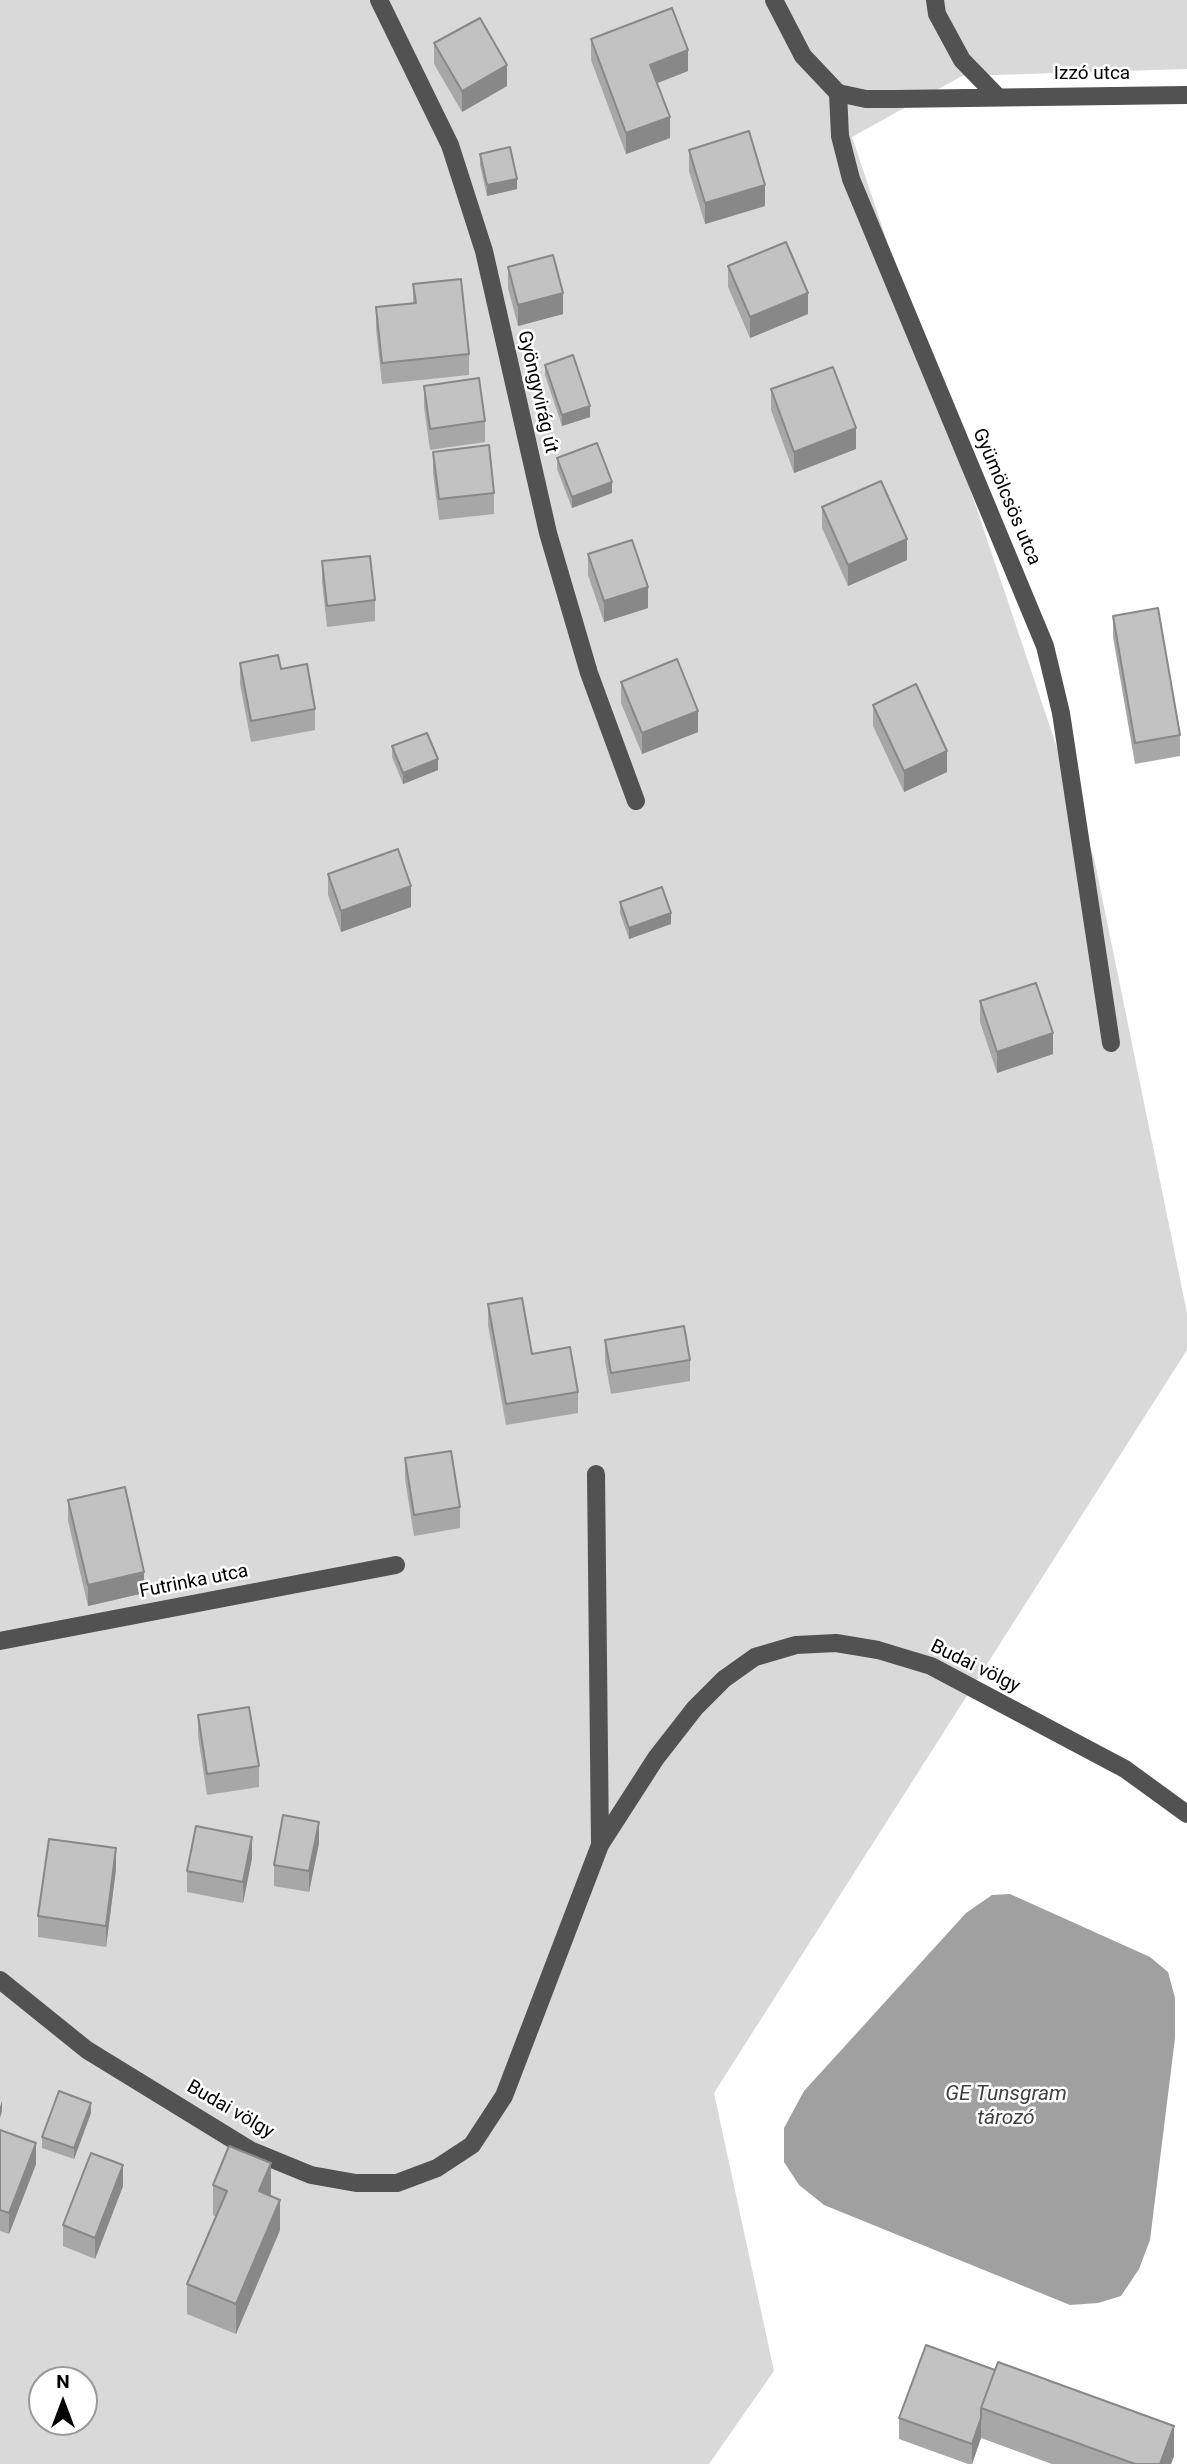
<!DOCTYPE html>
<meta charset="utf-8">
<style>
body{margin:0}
#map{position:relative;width:1187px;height:2464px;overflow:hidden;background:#fff;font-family:Roboto,sans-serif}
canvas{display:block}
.north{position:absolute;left:28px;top:2366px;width:70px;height:70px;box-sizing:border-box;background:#fff;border:2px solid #999;border-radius:50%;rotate:0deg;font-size:19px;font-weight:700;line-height:28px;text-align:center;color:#000}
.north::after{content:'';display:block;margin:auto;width:24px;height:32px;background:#000;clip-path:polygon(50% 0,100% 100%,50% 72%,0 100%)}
</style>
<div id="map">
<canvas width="1187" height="2464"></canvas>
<div class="north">N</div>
</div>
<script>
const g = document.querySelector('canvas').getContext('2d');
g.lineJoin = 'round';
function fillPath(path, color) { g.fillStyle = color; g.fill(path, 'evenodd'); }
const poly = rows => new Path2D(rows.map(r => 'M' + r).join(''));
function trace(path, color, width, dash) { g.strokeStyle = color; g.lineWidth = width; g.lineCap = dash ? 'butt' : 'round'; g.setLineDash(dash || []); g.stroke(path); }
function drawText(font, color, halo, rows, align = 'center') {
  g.font = font + ' Roboto,sans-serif'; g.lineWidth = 5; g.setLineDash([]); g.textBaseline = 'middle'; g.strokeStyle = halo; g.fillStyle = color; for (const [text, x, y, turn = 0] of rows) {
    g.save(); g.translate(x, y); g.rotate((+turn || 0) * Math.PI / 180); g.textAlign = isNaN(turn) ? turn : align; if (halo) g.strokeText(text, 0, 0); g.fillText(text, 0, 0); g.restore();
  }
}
const green = poly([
 [0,0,1187,0,1187,69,962,76,852,137,1094,858,1187,1313,1187,1350,714,2093,774,2371,709,2464,0,2464],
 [42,2380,84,2380,84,2422,42,2422]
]);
const water = poly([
 [1010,1894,1150,1957,1168,1972,1175,1998,1175,2038,1150,2240,1139,2269,1121,2296,1098,2303,1070,2305,824,2205,799,2185,784,2162,784,2128,804,2091,966,1913,992,1895]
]);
const minor = poly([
 [379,0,450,145,484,251,548,533,589,673,636,801],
 [774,0,803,56,838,93,840,136,851,179,1045,646,1061,713,1111,1043],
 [935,0,937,14,962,60,997,96],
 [838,93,866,99,894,99,1187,95],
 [596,1474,600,1845],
 [0,1641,396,1565],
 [0,1980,87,2050,250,2150,311,2175,356,2183,397,2183,437,2168,472,2145,504,2096,600,1845,656,1758,695,1708,724,1679,755,1657,796,1645,836,1643,878,1650,931,1666,1125,1769,1187,1814]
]);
const wall = poly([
 [591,39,688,71,657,83,670,138,626,154,591,60],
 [434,43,507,86,462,112,434,64],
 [689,150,765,206,705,224,689,171],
 [480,154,517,189,487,196,480,165],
 [728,266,808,314,750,338,728,287],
 [508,267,563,314,518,326,508,288],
 [413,284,469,354,469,375,382,384,376,328,376,307,413,304],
 [545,365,590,417,562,426,545,375],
 [424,386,485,421,485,442,430,450,424,407],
 [771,389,856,449,794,473,771,410],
 [433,452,494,493,494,514,439,520,433,473],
 [557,458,612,493,572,508,557,469],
 [822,507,907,560,848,586,822,528],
 [588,554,648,608,604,622,588,575],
 [322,561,375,600,375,621,327,627,322,582],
 [1113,616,1180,735,1180,756,1135,764,1113,637],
 [240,663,281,669,315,709,315,730,251,742,240,684],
 [621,682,698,732,642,754,621,703],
 [873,705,947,772,904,792,873,726],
 [392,746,438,770,403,784,392,757],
 [328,874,411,907,341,932,328,895],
 [620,902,671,924,629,939,620,913],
 [980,1001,1053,1054,997,1073,980,1022],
 [488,1304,532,1354,578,1392,578,1413,506,1425,488,1325],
 [605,1340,690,1360,690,1381,611,1394,605,1361],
 [405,1458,460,1507,460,1528,414,1536,405,1479],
 [68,1500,144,1593,88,1606,68,1521],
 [198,1715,259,1766,259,1787,207,1795,198,1736],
 [319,1843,309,1892,274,1886,274,1865],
 [252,1858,243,1903,187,1892,187,1871],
 [116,1869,106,1947,38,1937,38,1916],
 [91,2113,74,2159,42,2148,42,2137],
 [0,2130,36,2164,9,2234,0,2231],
 [213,2185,271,2193,270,2196,280,2230,236,2334,187,2314,187,2284,216,2217,213,2215],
 [123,2186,95,2259,63,2246,63,2225],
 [926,2345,1174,2456,1171,2464,1052,2464,981,2438,972,2464,968,2464,899,2439,899,2418]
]);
const shadedWall = poly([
 [688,50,688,71,650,86,650,65],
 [507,65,507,86,462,112,462,91],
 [670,117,670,138,626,154,626,133],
 [517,179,517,189,487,196,487,185],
 [765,185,765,206,705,224,705,203],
 [563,293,563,314,518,326,518,305],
 [808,293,808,314,750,338,750,317],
 [590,406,590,417,562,426,562,415],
 [856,428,856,449,794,473,794,452],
 [612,482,612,493,572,508,572,497],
 [907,539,907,560,848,586,848,565],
 [648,587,648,608,604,622,604,601],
 [698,711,698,732,642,754,642,733],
 [947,751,947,772,904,792,904,771],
 [438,759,438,770,403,784,403,773],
 [411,886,411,907,341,932,341,911],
 [671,913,671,924,629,939,629,928],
 [1053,1033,1053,1054,997,1073,997,1052],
 [144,1572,144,1593,88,1606,88,1585],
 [319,1822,319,1843,309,1892,309,1871],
 [252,1837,252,1858,243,1903,243,1882],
 [116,1848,116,1869,106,1947,106,1926],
 [2,2101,2,2111,0,2118,0,2107],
 [91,2103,91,2113,74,2159,74,2148],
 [36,2143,36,2164,9,2234,9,2213],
 [271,2163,271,2193,259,2221,259,2191],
 [123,2165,123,2186,95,2259,95,2238],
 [280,2200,280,2230,236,2334,236,2304],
 [981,2418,981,2438,972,2464,972,2444],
 [1174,2426,1174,2456,1171,2464,1160,2464]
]);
const building = poly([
 [672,8,688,50,650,65,670,117,626,133,591,39,672,8],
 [480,18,507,65,462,91,434,43,480,18],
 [749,131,765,185,705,203,689,150,749,131],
 [510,147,517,179,487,185,480,154,510,147],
 [786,242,808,293,750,317,728,266,786,242],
 [553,255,563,293,518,305,508,267,553,255],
 [461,279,469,354,382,363,376,307,416,303,413,284,461,279],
 [573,355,590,406,562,415,545,365,573,355],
 [833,367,856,428,794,452,771,389,833,367],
 [479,378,485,421,430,429,424,386,479,378],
 [597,443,612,482,572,497,557,458,597,443],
 [489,445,494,493,439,499,433,452,489,445],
 [881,481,907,539,848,565,822,507,881,481],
 [632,540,648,587,604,601,588,554,632,540],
 [370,556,375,600,327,606,322,561,370,556],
 [1158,608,1180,735,1135,743,1113,616,1158,608],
 [278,655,281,669,307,664,315,709,251,721,240,663,278,655],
 [677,659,698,711,642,733,621,682,677,659],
 [916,684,947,751,904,771,873,705,916,684],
 [427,733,438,759,403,773,392,746,427,733],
 [398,849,411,886,341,911,328,874,398,849],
 [662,887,671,913,629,928,620,902,662,887],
 [1036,983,1053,1033,997,1052,980,1001,1036,983],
 [522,1298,532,1354,570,1347,578,1392,506,1404,488,1304,522,1298],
 [684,1326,690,1360,611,1373,605,1340,684,1326],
 [451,1451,460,1507,414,1515,405,1458,451,1451],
 [125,1487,144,1572,88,1585,68,1500,125,1487],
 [249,1707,259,1766,207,1774,198,1715,249,1707],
 [283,1815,319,1822,309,1871,274,1865,283,1815],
 [196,1826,252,1837,243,1882,187,1871,196,1826],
 [49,1839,116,1848,106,1926,38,1916,49,1839],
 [59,2091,91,2103,74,2148,42,2137,59,2091],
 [0,2130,36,2143,9,2213,0,2210,0,2130],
 [229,2146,271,2163,259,2191,280,2200,236,2304,187,2284,227,2191,213,2185,229,2146],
 [91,2153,123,2165,95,2238,63,2225,91,2153],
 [926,2345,995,2370,981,2408,981,2418,972,2444,899,2418,926,2345],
 [998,2362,1174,2426,1160,2464,1135,2464,981,2408,998,2362]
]);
const streetNames = [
 ["Izzó utca",1092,74],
 ["Gyöngyvirág út",537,392,77],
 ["Gyümölcsös utca",1006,497,67],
 ["Futrinka utca",194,1582,-11],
 ["Budai völgy",975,1667,26],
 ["Budai völgy",230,2110,30]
];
const waterNames = [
 ["GE Tunsgram",1006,2095],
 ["tározó",1006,2119]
];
fillPath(green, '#d9d9d9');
fillPath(water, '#a0a0a0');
trace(minor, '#525252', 18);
fillPath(wall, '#a7a7a7');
fillPath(shadedWall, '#888');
fillPath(building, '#c2c2c2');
trace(building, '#888', 2);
drawText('19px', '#000', '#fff', streetNames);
drawText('italic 21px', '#414141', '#fff', waterNames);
</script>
